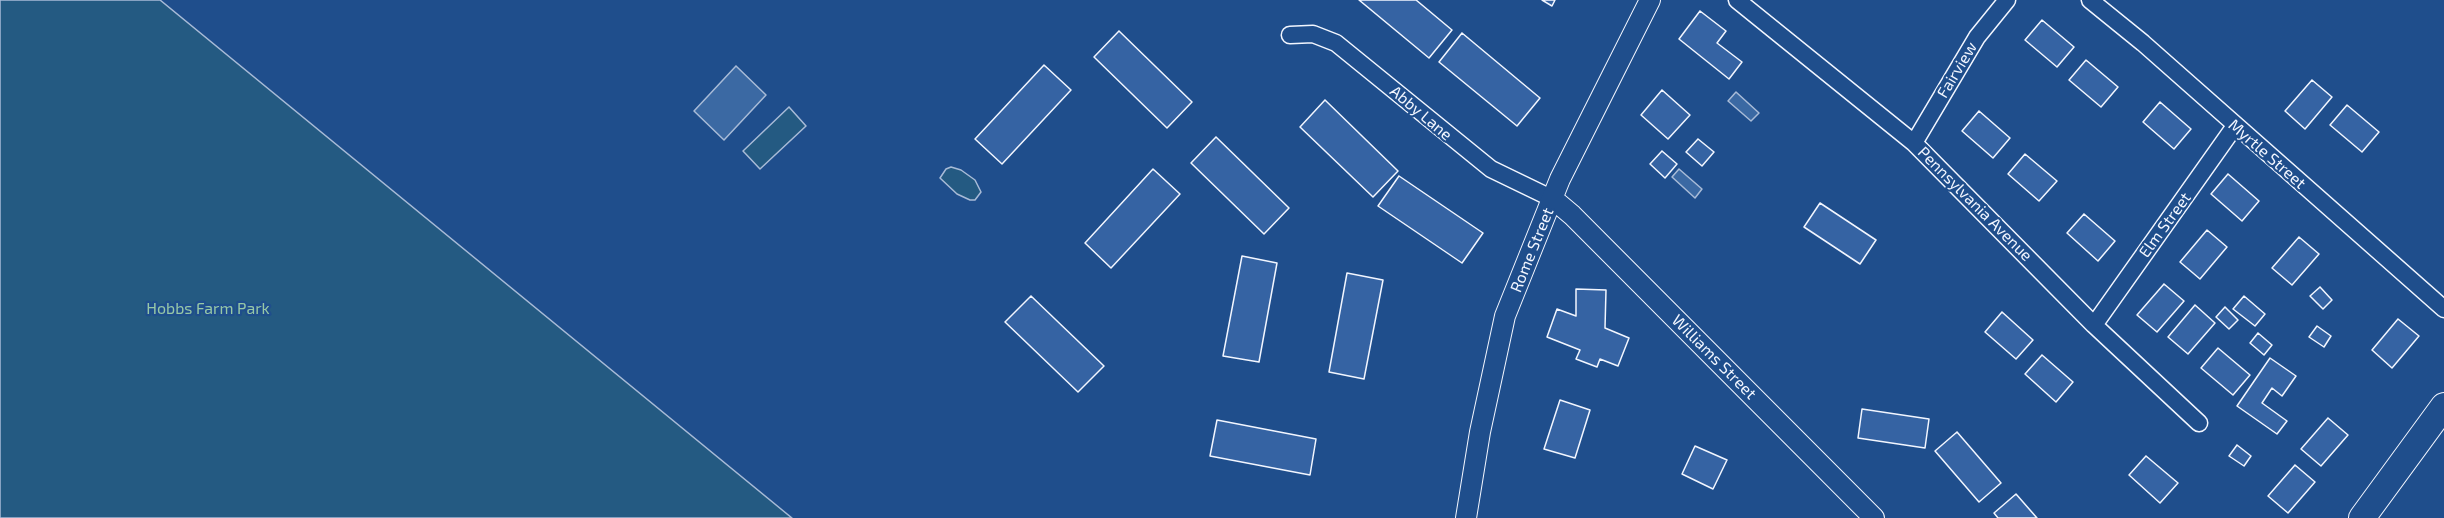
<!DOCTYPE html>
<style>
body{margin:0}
canvas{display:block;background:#1f4e8c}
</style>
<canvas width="2444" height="518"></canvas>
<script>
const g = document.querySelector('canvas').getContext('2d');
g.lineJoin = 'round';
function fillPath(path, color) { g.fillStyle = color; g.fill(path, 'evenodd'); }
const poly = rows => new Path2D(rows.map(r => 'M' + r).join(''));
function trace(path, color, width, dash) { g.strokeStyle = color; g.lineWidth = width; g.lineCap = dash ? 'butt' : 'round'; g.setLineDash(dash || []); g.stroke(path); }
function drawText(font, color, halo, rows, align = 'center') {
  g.font = font + ' "Exo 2",sans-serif'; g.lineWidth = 4.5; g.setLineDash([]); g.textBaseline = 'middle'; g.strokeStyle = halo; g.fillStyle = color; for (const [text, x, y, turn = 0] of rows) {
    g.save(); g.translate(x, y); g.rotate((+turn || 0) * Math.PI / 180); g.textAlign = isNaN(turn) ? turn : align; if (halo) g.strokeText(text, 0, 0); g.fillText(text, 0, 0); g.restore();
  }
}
const green = poly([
 [0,0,160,0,792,518,0,518,0,0],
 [789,107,806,126,760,169,743,151,789,107],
 [951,167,961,170,975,180,981,192,975,200,970,200,957,194,940,178,946,169,951,167]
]);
const water = poly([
 [736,66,766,95,724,140,694,111,736,66],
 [1736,92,1759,113,1751,121,1728,101,1736,92],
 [1679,169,1702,189,1695,198,1672,177,1679,169]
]);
const building = poly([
 [1359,0,1416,0,1452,30,1429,58,1359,0],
 [1542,0,1555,0,1552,6,1542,0],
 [1700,11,1726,31,1717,43,1742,62,1729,79,1679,39,1700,11],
 [2042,20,2074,47,2057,67,2025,40,2042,20],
 [1119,31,1192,102,1167,128,1094,57,1119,31],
 [1462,33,1540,98,1517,126,1439,62,1462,33],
 [2086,60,2118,87,2101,107,2069,80,2086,60],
 [1044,65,1071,90,1002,164,975,139,1044,65],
 [2312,80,2332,97,2305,129,2285,111,2312,80],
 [1662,90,1690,115,1668,139,1641,115,1662,90],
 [1325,100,1398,171,1373,197,1300,127,1325,100],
 [2160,102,2191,129,2174,149,2143,122,2160,102],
 [2347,105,2379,132,2362,152,2330,125,2347,105],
 [1979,111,2010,138,1993,158,1962,131,1979,111],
 [1216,137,1289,208,1264,234,1191,163,1216,137],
 [1698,139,1714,152,1702,166,1686,152,1698,139],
 [1662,151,1677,164,1665,178,1650,164,1662,151],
 [2025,154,2057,181,2039,201,2008,174,2025,154],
 [1153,169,1180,194,1111,268,1085,243,1153,169],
 [2228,174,2259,201,2242,221,2211,194,2228,174],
 [1399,176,1483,233,1462,263,1378,206,1399,176],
 [1820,203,1876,240,1860,264,1804,227,1820,203],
 [2084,214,2115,241,2098,261,2067,233,2084,214],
 [2207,230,2227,247,2200,279,2180,262,2207,230],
 [2299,237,2319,254,2292,285,2272,268,2299,237],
 [1242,256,1277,263,1259,362,1223,356,1242,256],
 [1347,273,1383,280,1364,379,1329,372,1347,273],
 [2164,284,2184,301,2157,332,2137,315,2164,284],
 [2320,287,2332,300,2323,309,2310,296,2320,287],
 [1576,289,1606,290,1605,328,1629,338,1618,366,1600,359,1597,367,1576,359,1580,350,1547,337,1557,309,1576,316,1576,289],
 [1031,296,1104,366,1078,392,1005,322,1031,296],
 [2244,296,2265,314,2255,326,2233,309,2244,296],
 [2195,305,2215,323,2188,354,2168,337,2195,305],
 [2225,307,2238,320,2229,329,2216,317,2225,307],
 [2002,312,2033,340,2016,359,1985,332,2002,312],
 [2398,319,2419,336,2392,368,2372,350,2398,319],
 [2317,326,2331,336,2324,347,2309,337,2317,326],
 [2258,333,2272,345,2264,355,2250,343,2258,333],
 [2218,348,2250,375,2233,395,2201,368,2218,348],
 [2042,355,2073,382,2056,402,2025,374,2042,355],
 [2270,358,2296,376,2282,396,2272,388,2262,403,2287,421,2277,434,2237,406,2270,358],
 [1560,400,1590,410,1575,458,1544,449,1560,400],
 [1862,409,1929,419,1925,448,1858,438,1862,409],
 [2328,418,2348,435,2321,466,2301,449,2328,418],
 [1217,420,1316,439,1310,475,1210,456,1217,420],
 [1957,432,2001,483,1979,502,1935,451,1957,432],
 [2237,445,2251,456,2244,466,2229,456,2237,445],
 [1695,446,1727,460,1713,489,1682,474,1695,446],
 [2146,456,2178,483,2160,503,2129,475,2146,456],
 [2295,465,2315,482,2288,513,2268,496,2295,465],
 [2016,494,2037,518,1998,518,1994,513,2016,494]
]);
const minor = poly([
 [1737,0,1914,143,2094,325,2199,423],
 [2090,0,2143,43,2444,309],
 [1290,35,1313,34,1336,43,1491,169,1553,199],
 [1914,143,1977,37,2007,0],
 [2094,325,2235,126]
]);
const tertiary = poly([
 [1553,199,1572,215,1874,518],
 [1466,518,1480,432,1505,316,1560,179,1650,0]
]);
const primary = poly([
 [2362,518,2444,406]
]);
const streetNames = [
 ["Fairview",1957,70,-59],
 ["Abby Lane",1421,113,40],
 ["Myrtle Street",2267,154,41],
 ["Pennsylvania Avenue",1975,204,45],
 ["Elm Street",2165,225,-54],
 ["Rome Street",1532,250,-68],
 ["Williams Street",1714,357,45]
];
const parkNames = [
 ["Hobbs Farm Park",208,309]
];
fillPath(green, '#245a82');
trace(green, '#a8bbd7', 1.5);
fillPath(water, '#3b69a3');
trace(water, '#a8bbd7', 1.5);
fillPath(building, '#3563a3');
trace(building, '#f2f6ff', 1.5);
trace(minor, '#f2f6ff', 19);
trace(tertiary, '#f2f6ff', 22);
trace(primary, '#f2f6ff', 28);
trace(minor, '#1f4e8c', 16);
trace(tertiary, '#1f4e8c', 20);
trace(primary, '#1f4e8c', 26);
drawText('16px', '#f2f6ff', '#1f4e8c', streetNames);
drawText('16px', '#97c8a6', '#1f4e8c', parkNames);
</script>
